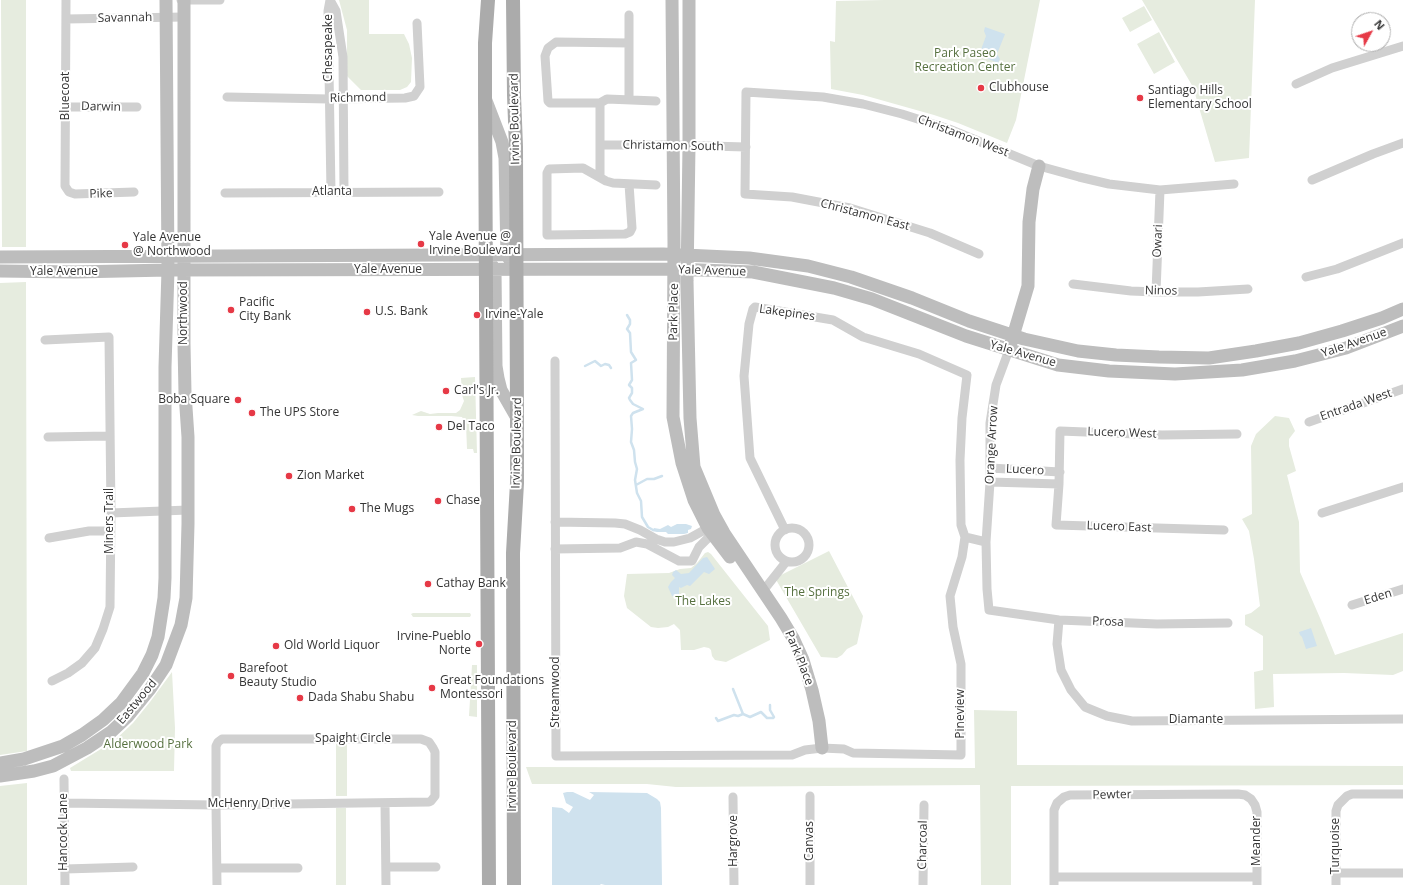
<!DOCTYPE html>
<style>
body{margin:0}
#map{position:relative;width:1403px;height:885px;overflow:hidden;background:#fff;font-family:"Open Sans",sans-serif}
canvas{display:block}
.north{position:absolute;left:1351px;top:12px;width:40px;height:40px;box-sizing:border-box;background:#fff;border:1px solid #adadad;border-radius:50%;rotate:50deg;font-size:11px;font-weight:700;line-height:16px;text-align:center;color:#333}
.north::after{content:'';display:block;margin:auto;width:14px;height:18px;background:#e63946;clip-path:polygon(50% 0,100% 100%,50% 72%,0 100%)}
</style>
<div id="map">
<canvas width="1403" height="885"></canvas>
<div class="north">N</div>
</div>
<script>
const g = document.querySelector('canvas').getContext('2d');
g.lineJoin = 'round';
function fillPath(path, color) { g.fillStyle = color; g.fill(path, 'evenodd'); }
const poly = rows => new Path2D(rows.map(r => 'M' + r).join(''));
function trace(path, color, width, dash) { g.strokeStyle = color; g.lineWidth = width; g.lineCap = dash ? 'butt' : 'round'; g.setLineDash(dash || []); g.stroke(path); }
function drawText(font, color, halo, rows, align = 'center') {
  g.font = font + ' "Open Sans",sans-serif'; g.lineWidth = 4; g.setLineDash([]); g.textBaseline = 'middle'; g.strokeStyle = halo; g.fillStyle = color; for (const [text, x, y, turn = 0] of rows) {
    g.save(); g.translate(x, y); g.rotate((+turn || 0) * Math.PI / 180); g.textAlign = isNaN(turn) ? turn : align; if (halo) g.strokeText(text, 0, 0); g.fillText(text, 0, 0); g.restore();
  }
}
const green = poly([
 [1,0,26,0,26,247,2,247],
 [339,0,369,0,369,34,404,34,409,44,412,58,411,82,407,87,400,90,361,90,347,76,347,30],
 [885,0,1040,0,1016,120,1007,143,958,123,934,115,863,95,831,89,830,41,835,42,836,1],
 [1142,0,1255,0,1249,158,1215,162,1193,87],
 [1144,6,1152,20,1130,32,1122,18],
 [1159,32,1175,62,1154,74,1137,44],
 [26,282,27,751,0,755,0,283],
 [475,377,477,453,474,453,473,449,467,449,466,424,462,417,451,416,418,416,412,415,421,411,430,414,438,413,456,413,460,410,464,401,462,395,461,378],
 [1275,416,1289,418,1295,431,1289,439,1289,446,1296,471,1287,475,1299,522,1300,572,1320,618,1335,655,1403,633,1403,671,1393,675,1344,673,1273,674,1274,707,1255,709,1254,672,1263,670,1263,636,1245,625,1245,615,1251,613,1260,606,1254,559,1249,531,1242,519,1252,514,1251,446,1256,434],
 [829,551,863,616,857,644,847,649,842,655,837,658,821,657,775,578],
 [708,552,711,554,768,626,770,640,726,662,715,660,712,656,711,650,709,648,704,647,694,650,681,650,680,630,674,624,668,627,658,628,651,627,627,608,624,596,627,574,669,573,680,569,691,568,697,563,705,553],
 [413,613,470,613,471,615,470,617,413,617,411,614],
 [472,665,477,665,477,717,469,716],
 [172,672,175,728,174,771,71,771,70,768,114,741,133,723,150,702],
 [974,710,1017,711,1017,765,1403,766,1403,785,1011,786,1011,885,981,885,980,785,676,787,647,784,532,784,526,767,975,768],
 [336,743,347,743,347,796,336,796],
 [27,783,27,885,0,885,0,786],
 [336,808,346,808,346,885,336,885]
]);
const water = poly([
 [985,27,1005,34,997,54,1000,59,998,63,979,55,986,36,984,31],
 [677,524,686,524,692,526,691,529,688,530,688,533,684,534,668,534,666,532,657,532,652,531,654,528,660,529,668,525,671,527],
 [707,557,715,569,709,574,704,572,690,586,687,585,681,588,679,587,679,596,675,597,672,596,668,587,671,582,675,578,672,575,673,572,676,570,681,574,689,573,703,558],
 [1311,628,1317,646,1306,649,1302,637,1300,635,1299,632],
 [567,792,573,792,590,800,594,795,589,792,647,793,657,799,660,802,661,808,662,885,605,885,601,884,600,885,552,885,552,807,562,808,569,813,573,807,566,803,563,793]
]);
const stream = poly([
 [627,315,630,320,630,324,627,329,630,333,631,352,636,360,631,363,632,380,629,385,632,388,632,393,629,398,630,400,633,404,643,409,633,413,631,416,632,429,631,442,634,450,635,462,637,469,635,480,637,493,641,501,642,517,648,527,653,530],
 [585,366,595,361,601,366,605,364,609,365,611,368],
 [636,485,647,479,654,479,662,476],
 [743,714,750,717,761,712,767,718,773,718,774,717,770,710,770,705],
 [716,718,718,721,734,715,738,716,743,714,733,689]
]);
const street = poly([
 [66,0,65,186,69,192,75,194,134,192],
 [181,0,220,0],
 [330,0,336,11,343,57,344,192],
 [330,0,328,11,331,192],
 [629,15,629,100],
 [66,19,184,17],
 [629,43,556,42,548,48,545,56,548,101,550,103,600,103,607,99,656,101],
 [1296,84,1332,68,1403,46],
 [227,97,329,99,405,98,414,96,420,87,417,23],
 [66,107,137,107],
 [600,145,673,145,746,147],
 [600,177,600,103],
 [1312,180,1373,154,1403,143],
 [629,184,632,228,630,232,625,234,547,235,547,173,549,169,583,168,606,181,613,183,656,185],
 [225,193,439,192],
 [979,254,930,233,850,208,792,197,745,194,746,92,823,97,863,104,902,114,949,129,1039,166,1079,177,1109,184,1160,190,1234,184],
 [1306,277,1337,269,1403,243],
 [1073,284,1131,291,1156,292,1198,292,1248,289],
 [1156,292,1160,190],
 [45,340,109,337,111,513,110,607,103,629,95,648,82,663,68,673,52,681],
 [1009,350,996,385,990,423,990,482,986,542,987,589,989,610,1059,620,1157,624,1228,623],
 [555,361,556,756,792,755,805,750,822,748,844,749,853,753,961,755,961,664,953,627,950,596,962,557,965,537,961,525,960,460,962,418,967,375,919,354,863,337,833,320,755,307,753,309,749,324,744,376,750,458,785,530],
 [1309,422,1403,389],
 [48,437,109,436],
 [990,468,1060,472],
 [990,482,1059,484],
 [111,513,188,510],
 [1322,513,1403,487],
 [555,522,615,523,625,524,640,530,656,539,665,542,674,542,690,538,708,528],
 '775 545a17 17 0 1 1 34 0a17 17 0 1 1-34 0Z',
 [1224,530,1056,525,1059,484,1060,431,1162,435,1237,434],
 [965,537,986,542],
 [49,538,89,531,110,531],
 [555,549,620,548,636,542,647,544,679,561,692,561,699,547,707,539,714,535],
 [763,591,786,562],
 [1352,605,1403,589],
 [1059,620,1057,644,1061,670,1071,690,1085,707,1107,716,1132,721,1403,719],
 [64,779,65,885],
 [733,797,734,885],
 [64,803,216,805,429,802,431,801,435,796,435,752,433,748,429,742,421,739,222,739,218,742,216,746,216,805,217,885],
 [385,803,386,885],
 [386,867,436,867],
 [217,868,298,868],
 [65,869,133,867],
 [1336,873,1403,873],
 [1054,877,1257,877],
 [810,885,810,796],
 [923,885,924,805],
 [1054,885,1054,810,1057,803,1064,797,1070,795,1238,794,1245,795,1251,799,1255,805,1257,812,1257,885],
 [1336,885,1336,811,1338,805,1347,796,1352,794,1403,794]
]);
const secondary = poly([
 [672,0,674,244,673,417,682,463,694,500,708,528,730,557],
 [689,0,689,146,687,281,690,418,694,467,714,515,724,533,781,618,793,638,803,660,812,690,819,721,822,748],
 [485,98,502,142,505,158,507,256,511,261],
 [0,257,663,254,749,258,808,266,851,277,912,298,969,321,1024,339,1078,351,1116,355,1159,357,1209,358,1256,351,1299,343,1342,331,1382,318,1403,309],
 [491,264,495,270,496,366,498,378,501,390,517,418],
 [0,271,75,272,168,270,674,269,753,272,834,288,872,299,966,336,1058,365,1109,371,1175,374,1242,370,1295,361,1346,348,1403,326],
 [1011,343,1028,286,1029,222,1033,189,1039,166],
 [0,763,24,759,63,746,82,735,103,720,121,703,143,673,152,655,158,637,164,598,165,578,165,367,168,270,166,0],
 [0,776,34,771,53,766,87,748,111,732,128,716,150,689,166,665,181,625,186,598,188,524,188,437,185,393,184,344,184,0]
]);
const primary = poly([
 [488,0,485,43,485,96,489,885],
 [513,0,514,95,516,147,517,418,517,483,513,553,514,885]
]);
const markers = [
 [981,88,4,"#e63946"],
 [1140,98,4,"#e63946"],
 [421,244,4,"#e63946"],
 [125,245,4,"#e63946"],
 [231,310,4,"#e63946"],
 [367,312,4,"#e63946"],
 [477,315,4,"#e63946"],
 [446,391,4,"#e63946"],
 [238,400,4,"#e63946"],
 [252,413,4,"#e63946"],
 [439,427,4,"#e63946"],
 [289,476,4,"#e63946"],
 [438,501,4,"#e63946"],
 [352,509,4,"#e63946"],
 [428,584,4,"#e63946"],
 [479,644,4,"#e63946"],
 [276,646,4,"#e63946"],
 [231,676,4,"#e63946"],
 [432,688,4,"#e63946"],
 [300,698,4,"#e63946"]
];
const streetNames = [
 ["Savannah",125,18,-1],
 ["Chesapeake",329,48,-90],
 ["Bluecoat",66,96,-90],
 ["Richmond",358,98,-1],
 ["Darwin",101,107,1],
 ["Irvine Boulevard",515,119,-91],
 ["Christamon West",963,136,21],
 ["Christamon South",673,146,1],
 ["Atlanta",332,192],
 ["Pike",101,194,-2],
 ["Christamon East",865,215,15],
 ["Owari",1158,241,-88],
 ["Yale Avenue",388,270],
 ["Yale Avenue",712,271,2],
 ["Yale Avenue",64,272],
 ["Ninos",1161,291,1],
 ["Park Place",674,312,-89],
 ["Northwood",184,313,-90],
 ["Lakepines",787,313,8],
 ["Yale Avenue",1354,343,-19],
 ["Yale Avenue",1023,354,16],
 ["Entrada West",1356,405,-19],
 ["Lucero West",1122,433,2],
 ["Irvine Boulevard",517,443,-89],
 ["Orange Arrow",992,445,-87],
 ["Lucero",1025,470,3],
 ["Miners Trail",110,521,-90],
 ["Lucero East",1119,527,2],
 ["Eden",1378,597,-17],
 ["Prosa",1108,622,2],
 ["Park Place",799,658,68],
 ["Streamwood",556,692,-90],
 ["Eastwood",137,702,-50],
 ["Pineview",961,714,-90],
 ["Diamante",1196,720],
 ["Spaight Circle",353,739],
 ["Irvine Boulevard",513,766,-90],
 ["Pewter",1112,795,-1],
 ["McHenry Drive",249,804],
 ["Hancock Lane",64,832,-90],
 ["Hargrove",734,841,-90],
 ["Canvas",810,841,-90],
 ["Meander",1257,841,-90],
 ["Charcoal",923,845,-89],
 ["Turquoise",1336,846,-90]
];
const parkNames = [
 ["Park Paseo",965,54],
 ["Recreation Center",965,68],
 ["The Springs",817,593],
 ["The Lakes",703,602],
 ["Alderwood Park",148,745]
];
const poiNames = [
 ["Clubhouse",989,88],
 ["Santiago Hills",1148,91],
 ["Elementary School",1148,105],
 ["Yale Avenue @",429,237],
 ["Irvine Boulevard",429,251],
 ["Yale Avenue",133,238],
 ["@ Northwood",133,252],
 ["Pacific",239,303],
 ["City Bank",239,317],
 ["U.S. Bank",375,312],
 ["Irvine-Yale",485,315],
 ["Carl's Jr.",454,391],
 ["Boba Square",230,400,"right"],
 ["The UPS Store",260,413],
 ["Del Taco",447,427],
 ["Zion Market",297,476],
 ["Chase",446,501],
 ["The Mugs",360,509],
 ["Cathay Bank",436,584],
 ["Irvine-Pueblo",471,637,"right"],
 ["Norte",471,651,"right"],
 ["Old World Liquor",284,646],
 ["Barefoot",239,669],
 ["Beauty Studio",239,683],
 ["Great Foundations",440,681],
 ["Montessori",440,695],
 ["Dada Shabu Shabu",308,698]
];
fillPath(green, '#e6ecdf');
fillPath(water, '#cfe2ee');
trace(stream, '#cfe2ee', 2.5);
trace(street, '#d0d0d0', 9);
trace(secondary, '#bdbdbd', 13);
trace(primary, '#ababab', 14);
for (const [x, y, r, color] of markers) { const dot = new Path2D(); dot.arc(x, y, r, 0, 2 * Math.PI); g.fillStyle = color; g.fill(dot); trace(dot, '#fff', 1.5); }
drawText('12px', '#333', '#fff', streetNames);
drawText('12px', '#56703f', '#fff', parkNames);
drawText('12px', '#333', '#fff', poiNames, 'left');
</script>
